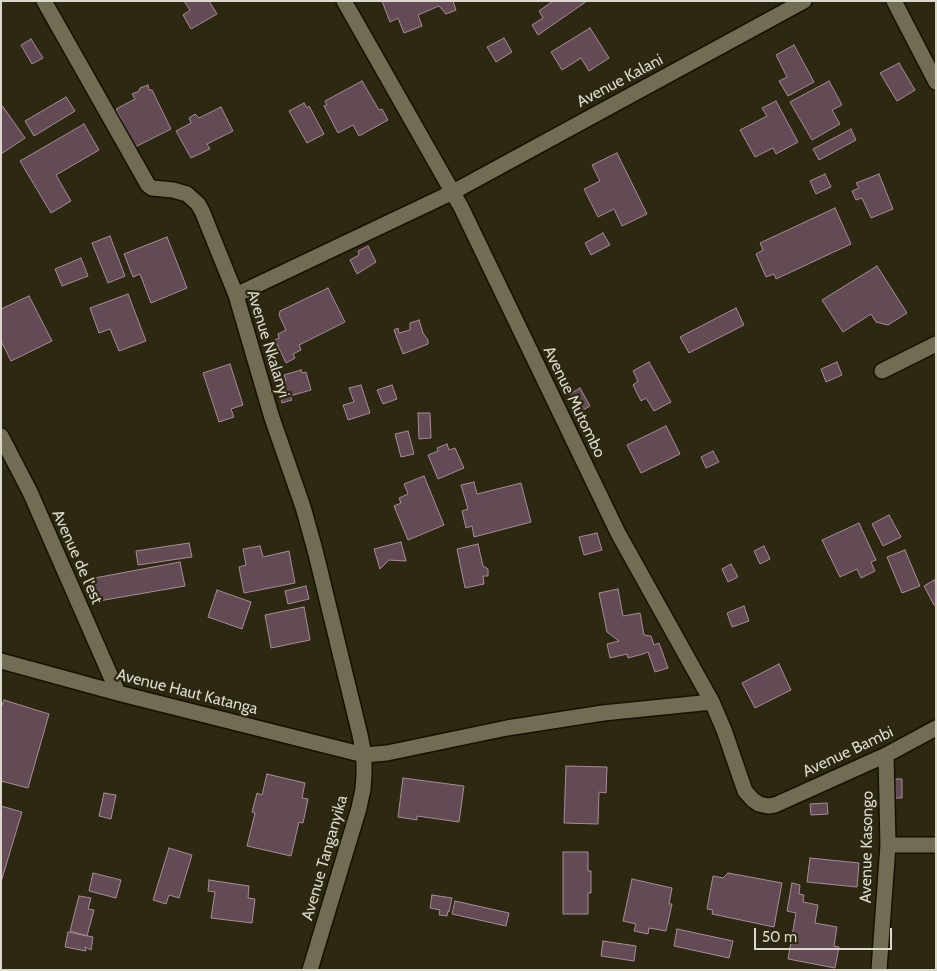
<!DOCTYPE html>
<style>
body{margin:0}
#map{position:relative;width:937px;height:971px;overflow:hidden;background:#2c2812;font-family:Cabin,sans-serif}
canvas{display:block}
.frame{position:absolute;inset:0;border:2px solid #dcd9cc;pointer-events:none}
.scale{position:absolute;left:754px;top:928px;width:138px;height:22px;box-sizing:border-box;border:2px solid #dcd9cc;border-top:0;padding-left:6px;font-size:15px;line-height:18px;white-space:nowrap;color:#dcd9cc;-webkit-text-stroke:4px #2c2812;paint-order:stroke}
</style>
<div id="map">
<canvas width="937" height="971"></canvas>
<div class="frame"></div>
<div class="scale">50 m</div>
</div>
<script>
const g = document.querySelector('canvas').getContext('2d');
g.lineJoin = 'round';
function fillPath(path, color) { g.fillStyle = color; g.fill(path, 'evenodd'); }
const poly = rows => new Path2D(rows.map(r => 'M' + r).join(''));
function trace(path, color, width, dash) { g.strokeStyle = color; g.lineWidth = width; g.lineCap = dash ? 'butt' : 'round'; g.setLineDash(dash || []); g.stroke(path); }
function drawText(font, color, halo, rows, align = 'center') {
  g.font = font + ' Cabin,sans-serif'; g.lineWidth = 4.5; g.setLineDash([]); g.textBaseline = 'middle'; g.strokeStyle = halo; g.fillStyle = color; for (const [text, x, y, turn = 0] of rows) {
    g.save(); g.translate(x, y); g.rotate((+turn || 0) * Math.PI / 180); g.textAlign = isNaN(turn) ? turn : align; if (halo) g.strokeText(text, 0, 0); g.fillText(text, 0, 0); g.restore();
  }
}
const building = poly([
 [184,1,209,1,217,14,191,29,183,15,190,10,184,1],
 [382,1,453,1,456,10,446,14,439,6,418,15,422,26,404,33,398,18,390,22,382,1],
 [553,1,587,1,538,35,532,25,543,18,539,11,553,1],
 [590,28,609,58,589,71,581,58,562,70,551,52,590,28],
 [504,38,512,52,496,62,487,47,504,38],
 [31,39,43,58,32,64,21,45,31,39],
 [794,45,814,82,788,96,779,81,787,77,776,55,794,45],
 [899,63,915,90,897,101,880,73,899,63],
 [362,81,379,110,382,109,388,120,359,136,353,125,338,133,324,106,327,105,325,101,362,81],
 [829,81,842,105,832,110,840,124,812,140,790,102,829,81],
 [148,85,149,90,152,90,171,129,135,147,116,109,135,99,132,94,139,91,140,88,148,85],
 [66,97,75,111,34,136,25,121,66,97],
 [776,101,798,142,776,154,773,148,755,157,740,130,767,116,762,108,776,101],
 [304,103,307,108,309,106,324,134,307,143,289,111,304,103],
 [1,104,25,138,1,154,1,104],
 [221,107,233,131,207,144,210,149,191,158,176,131,191,123,189,118,195,114,199,118,221,107],
 [84,124,99,150,56,175,71,201,51,213,20,161,84,124],
 [851,129,856,140,819,160,813,149,851,129],
 [617,153,647,214,622,226,614,209,598,217,584,189,600,181,592,165,617,153],
 [825,174,831,187,816,194,810,181,825,174],
 [879,174,893,209,871,218,862,198,856,200,852,191,859,188,856,183,879,174],
 [835,208,851,244,776,279,774,274,766,277,756,254,763,250,760,243,835,208],
 [603,233,610,245,591,255,585,243,603,233],
 [110,236,125,276,108,283,92,243,110,236],
 [167,237,187,288,151,303,140,274,133,277,124,254,167,237],
 [368,246,376,262,357,274,350,260,359,255,358,251,368,246],
 [81,258,88,276,62,286,55,269,81,258],
 [877,266,907,313,888,325,876,322,871,314,843,332,822,300,877,266],
 [328,288,345,322,299,345,301,350,293,354,295,358,286,363,275,340,279,338,278,334,286,330,279,315,280,311,328,288],
 [128,294,146,341,119,351,110,329,99,333,90,308,128,294],
 [29,296,52,341,11,361,1,341,1,309,29,296],
 [736,308,744,325,689,353,680,337,736,308],
 [419,320,423,333,428,340,428,344,403,354,394,330,398,328,399,333,410,330,410,323,419,320],
 [649,362,671,402,654,411,646,398,641,401,633,385,638,381,633,371,649,362],
 [837,362,842,375,826,382,821,369,837,362],
 [230,364,243,405,231,409,234,417,219,422,203,373,230,364],
 [301,370,302,373,306,372,311,390,290,396,292,400,282,403,277,382,286,380,284,375,301,370],
 [361,385,370,413,348,420,343,405,354,402,349,388,361,385],
 [392,385,397,399,383,404,377,390,392,385],
 [580,388,590,406,580,412,570,394,580,388],
 [418,413,430,413,431,438,419,439,418,413],
 [666,426,680,454,641,473,627,445,666,426],
 [408,431,414,454,401,457,395,434,408,431],
 [447,444,449,450,455,448,464,468,438,479,428,455,438,451,437,448,447,444],
 [713,451,719,462,706,468,701,457,713,451],
 [424,476,444,525,408,540,394,506,401,503,399,498,408,494,404,484,424,476],
 [474,482,477,494,521,483,531,522,474,537,472,526,466,528,462,511,468,509,461,485,474,482],
 [889,515,901,537,883,546,872,524,889,515],
 [859,523,876,560,871,562,875,571,861,578,857,569,840,577,822,540,859,523],
 [597,533,602,550,584,555,579,537,597,533],
 [401,542,406,561,389,560,380,569,374,549,401,542],
 [189,543,192,557,138,565,136,551,189,543],
 [478,544,483,566,488,569,488,576,483,576,484,584,465,588,457,549,478,544],
 [260,546,263,557,289,551,295,583,244,593,239,567,246,565,243,549,260,546],
 [764,546,770,559,760,564,754,551,764,546],
 [905,550,920,586,902,593,887,557,905,550],
 [180,562,185,586,93,602,89,579,180,562],
 [731,564,738,577,728,582,722,569,731,564],
 [934,580,936,584,936,605,934,605,924,586,934,580],
 [306,586,309,599,288,604,285,591,306,586],
 [618,589,623,616,640,613,644,635,651,636,654,645,659,643,668,668,655,672,648,652,643,654,628,658,627,654,610,658,607,644,619,641,607,632,599,593,618,589],
 [217,590,251,602,242,629,208,617,217,590],
 [744,606,749,621,732,627,727,613,744,606],
 [304,607,310,640,271,648,265,615,304,607],
 [779,664,791,690,755,708,742,683,779,664],
 [4,700,49,714,28,788,1,781,1,708,4,700],
 [566,766,607,767,606,793,599,792,598,824,564,823,566,766],
 [267,774,305,783,302,798,308,799,303,823,299,822,291,856,247,846,255,813,252,812,257,793,262,795,267,774],
 [403,778,464,786,459,822,417,816,417,820,398,817,403,778],
 [891,779,902,779,902,798,891,798,891,779],
 [104,793,116,795,111,819,99,816,104,793],
 [827,803,828,814,811,815,810,804,827,803],
 [1,806,22,812,1,882,1,806],
 [169,848,192,855,179,898,169,895,166,904,153,900,169,848],
 [563,852,588,852,588,871,591,871,591,893,588,893,588,914,563,914,563,852],
 [810,858,859,863,857,887,807,882,810,858],
 [93,873,121,880,116,898,89,891,93,873],
 [728,873,782,883,774,927,712,914,713,910,707,909,713,876,723,878,728,873],
 [632,879,672,888,669,904,672,904,666,931,649,928,648,934,634,931,636,924,623,921,632,879],
 [209,880,249,886,248,898,255,899,252,923,211,918,215,892,208,891,209,880],
 [792,883,800,885,799,894,804,895,803,902,818,905,815,923,837,927,834,946,839,947,835,968,788,959,796,913,787,911,792,883],
 [432,895,452,898,449,912,448,911,447,916,439,915,440,910,430,908,432,895],
 [79,896,91,898,88,909,94,910,87,936,70,931,79,896],
 [455,901,509,913,506,926,452,914,455,901],
 [677,929,733,941,729,958,674,946,677,929],
 [68,932,93,937,91,950,85,947,86,951,65,947,68,932],
 [603,941,636,946,634,961,601,956,603,941]
]);
const minor = poly([
 [44,1,148,185,152,188,173,190,187,194,198,204,202,211,236,295,272,418,303,507,315,550,360,735,364,755,364,775,363,789,359,808,310,970],
 [344,1,461,207,618,533,712,702,724,730,745,791,753,800,759,804,768,806,775,805,886,755,936,728],
 [894,1,936,82],
 [236,295,453,192,804,1],
 [882,371,936,344],
 [1,436,30,492,118,693],
 [1,661,118,693,364,755,387,753,507,728,603,713,712,702],
 [888,845,936,845],
 [879,970,888,845,886,755]
]);
const streetNames = [
 ["Avenue Kalani",620,81,-28],
 ["Avenue Nkalanyi",268,344,73],
 ["Avenue Mutombo",574,402,64],
 ["Avenue de l'est",77,557,66],
 ["Avenue Haut Katanga",187,692,14],
 ["Avenue Bambi",848,752,-25],
 ["Avenue Kasongo",867,847,-89],
 ["Avenue Tanganyika",325,858,-74]
];
fillPath(building, '#634b55');
trace(building, '#a78c97', 1);
trace(minor, '#151100', 18);
trace(minor, '#716d54', 15);
drawText('16px', '#dcd9cc', '#2c2812', streetNames);
</script>
